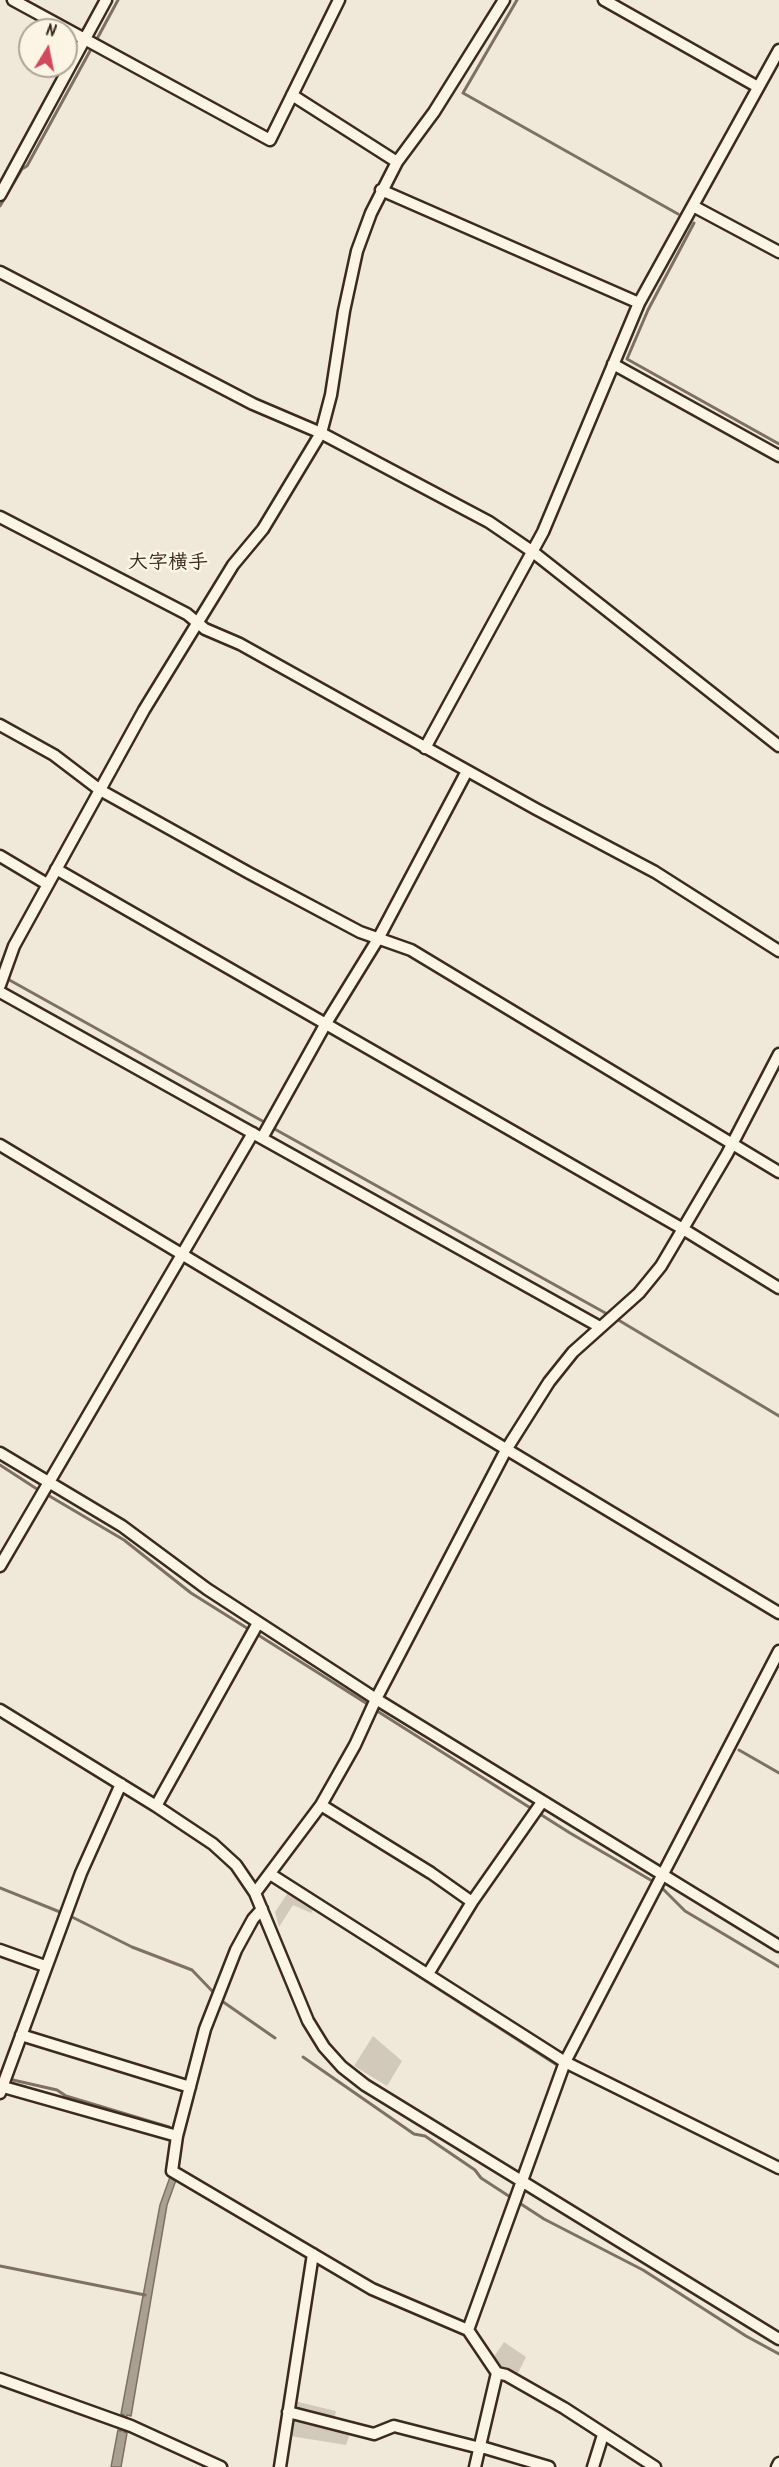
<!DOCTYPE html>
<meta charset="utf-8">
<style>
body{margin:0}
#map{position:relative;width:779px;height:2467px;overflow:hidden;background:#f0e9d9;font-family:Kalam,sans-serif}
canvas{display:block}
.north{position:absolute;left:18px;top:18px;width:60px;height:60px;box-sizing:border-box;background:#fcf5e5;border:2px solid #afa495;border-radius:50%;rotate:10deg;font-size:16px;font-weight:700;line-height:24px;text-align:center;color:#3b2a1e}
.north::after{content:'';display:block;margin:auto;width:21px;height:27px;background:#d1495b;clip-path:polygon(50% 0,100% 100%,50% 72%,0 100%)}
</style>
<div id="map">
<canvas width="779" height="2467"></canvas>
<div class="north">N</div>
</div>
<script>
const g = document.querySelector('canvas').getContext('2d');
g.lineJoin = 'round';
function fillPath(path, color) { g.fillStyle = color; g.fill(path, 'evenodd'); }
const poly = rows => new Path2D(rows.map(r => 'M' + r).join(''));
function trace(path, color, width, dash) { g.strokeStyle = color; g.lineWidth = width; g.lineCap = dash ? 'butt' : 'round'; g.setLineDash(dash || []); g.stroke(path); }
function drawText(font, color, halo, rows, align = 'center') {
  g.font = font + ' Kalam,"Klee One",sans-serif'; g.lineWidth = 5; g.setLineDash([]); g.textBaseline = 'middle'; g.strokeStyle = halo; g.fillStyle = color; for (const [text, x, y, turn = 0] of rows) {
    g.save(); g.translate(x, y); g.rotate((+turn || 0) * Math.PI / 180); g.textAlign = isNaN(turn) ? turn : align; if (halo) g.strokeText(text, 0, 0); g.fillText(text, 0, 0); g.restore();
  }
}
const green = poly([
 [289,1891,315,1907,311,1913,293,1905,279,1927,275,1912],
 [373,2036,402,2061,387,2086,354,2066],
 [504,2342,526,2357,517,2375,500,2368,493,2358],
 [294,2401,336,2411,333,2424,351,2431,346,2445,290,2436]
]);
const water = poly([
 [170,2177,176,2180,167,2205,131,2416,127,2415,124,2432,127,2433,121,2467,111,2467,118,2430,121,2431,124,2415,121,2414,160,2205,170,2177]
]);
const stream = poly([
 [517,0,463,93,678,214],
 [98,37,118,0],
 [0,206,22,169,27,166,90,51],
 [694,223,648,310,627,359,779,444],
 [4,977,266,1123],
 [271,1127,609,1315],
 [615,1318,779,1416],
 [0,1465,40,1491],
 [46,1494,124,1540,191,1593,250,1630],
 [255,1633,369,1705],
 [374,1709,570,1833,654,1882],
 [739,1750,779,1773],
 [660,1886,685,1911,779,1967],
 [0,1888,60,1912],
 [70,1916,132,1947,192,1970,215,1994],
 [381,1952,557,2065],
 [219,1999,275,2038],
 [303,2057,414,2134,425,2136,475,2170,481,2178,544,2219,643,2270,746,2336,779,2354],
 [569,2070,779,2174],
 [0,2073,13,2080,57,2090,66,2096,169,2127],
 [0,2266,145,2295]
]);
const minor = poly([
 [13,0,270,140,339,0],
 [604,0,758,87],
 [292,95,397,162],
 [381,190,639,303],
 [0,195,106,0],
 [693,206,779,252],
 [0,272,253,404,321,433,489,522,533,552,779,746],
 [613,364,779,456],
 [0,517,187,614,205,629,240,644,536,809,655,872,779,951],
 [0,725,54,755,100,790,249,873,360,932,411,950,779,1172],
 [425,748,543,532,639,303,779,50],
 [0,856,47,884],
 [56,869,683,1229,779,1288],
 [0,985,14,946,144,710,233,565,263,529,321,433,331,395,344,311,357,251,371,213,397,162,434,112,504,0],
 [0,992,600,1327],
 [262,1138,325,1025,378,939,467,771],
 [0,1145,779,1613],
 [0,1453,122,1526,207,1589,376,1699,779,1946],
 [0,1566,253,1133],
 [0,1710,156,1806,213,1844,236,1865,255,1893,308,2021,324,2047,342,2067,365,2085,779,2339],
 [321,1805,431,1873,472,1902,428,1974],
 [156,1806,258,1623],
 [270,1874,565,2062,779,2168],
 [255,1893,321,1805,355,1745,376,1699,506,1450,549,1382,573,1352,639,1293,661,1266,727,1154,779,1054],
 [472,1902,542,1802],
 [262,1909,253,1919,236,1950,205,2029,177,2136,172,2171,372,2289,468,2330,497,2373,475,2467],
 [0,1950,45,1966],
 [21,2035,190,2087],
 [0,2086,177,2136],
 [0,2093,81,1873,121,1784],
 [468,2330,565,2062,779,1651],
 [497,2373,506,2375,564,2408,655,2467],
 [0,2379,131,2426,221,2467],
 [288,2412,374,2434,394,2426,480,2448,485,2448,549,2467],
 [280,2467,313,2254],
 [593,2467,603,2435],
 [777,2467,779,2463]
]);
const quarterNames = [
 ["大字横手",168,565]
];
fillPath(green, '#d2c9ba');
fillPath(water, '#aaa091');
trace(water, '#7e7163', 1.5);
trace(stream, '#7e7163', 3);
trace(minor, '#3b2a1e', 15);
trace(minor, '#fcf5e5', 10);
drawText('bold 20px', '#3b2a1e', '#fcf5e5', quarterNames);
</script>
